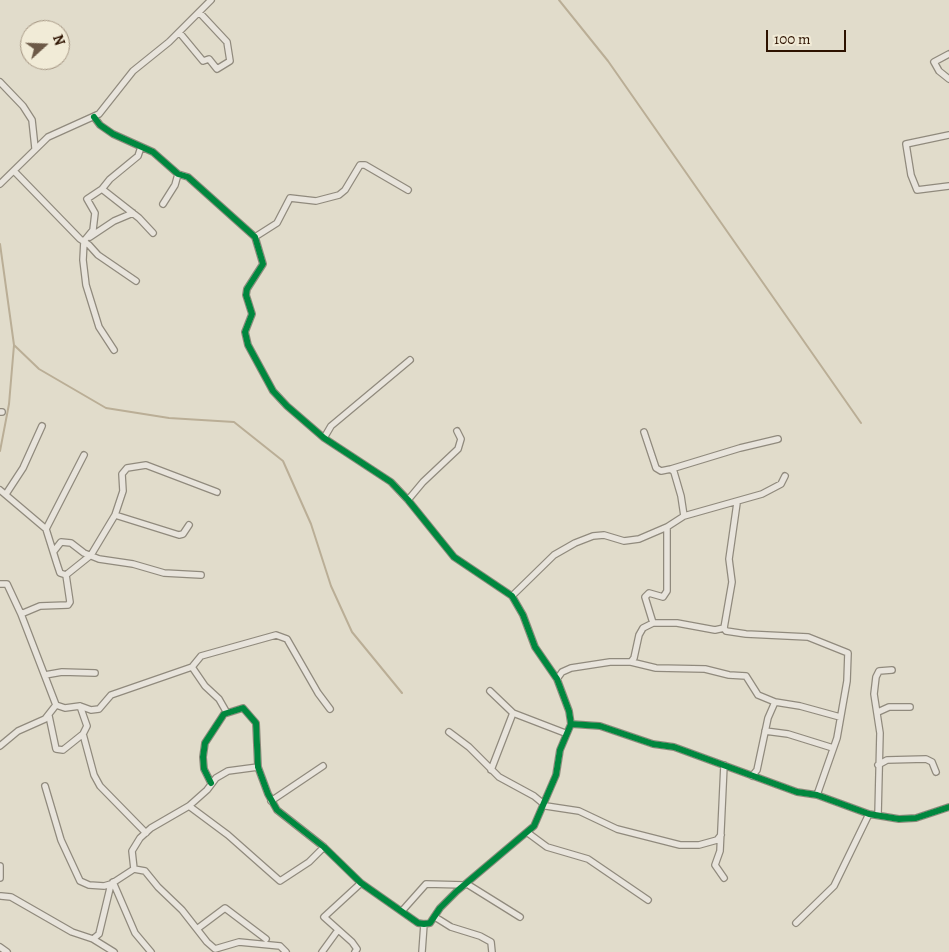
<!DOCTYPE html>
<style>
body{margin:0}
#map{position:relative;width:949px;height:952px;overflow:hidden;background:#e1dccb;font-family:Alegreya,serif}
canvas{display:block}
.north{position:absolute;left:20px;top:20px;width:50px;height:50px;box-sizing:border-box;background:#f1ebd7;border:1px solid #a39481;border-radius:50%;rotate:70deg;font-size:14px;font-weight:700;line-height:20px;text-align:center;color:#2d1200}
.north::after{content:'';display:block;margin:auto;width:18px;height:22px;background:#6c5947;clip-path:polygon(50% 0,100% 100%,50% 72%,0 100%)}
.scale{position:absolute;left:766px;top:30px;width:80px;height:22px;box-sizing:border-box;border:2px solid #2d1200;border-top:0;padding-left:6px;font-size:15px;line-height:18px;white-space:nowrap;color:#2d1200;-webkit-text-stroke:4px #f1ebd7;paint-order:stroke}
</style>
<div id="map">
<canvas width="949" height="952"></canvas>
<div class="north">N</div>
<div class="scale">100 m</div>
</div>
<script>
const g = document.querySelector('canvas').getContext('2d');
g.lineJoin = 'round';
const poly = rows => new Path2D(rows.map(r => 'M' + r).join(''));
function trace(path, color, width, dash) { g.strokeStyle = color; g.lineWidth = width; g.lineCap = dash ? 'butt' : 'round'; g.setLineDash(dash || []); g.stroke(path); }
const stream = poly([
 [559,0,608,61,861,423],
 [0,244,14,345,39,369,106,408,169,418,234,422,283,461,311,524,331,586,352,632,402,693],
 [0,451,9,404,14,345]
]);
const street = poly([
 [179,32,203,61,209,59,217,69,230,61,227,42,199,12],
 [949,54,934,62,939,71,949,79],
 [0,82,23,106,32,120,35,148],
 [94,117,100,125,113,134,153,152,178,174,188,177,255,237,263,264,247,289,246,295,252,314,245,332,248,345,273,391,287,406,324,438,391,482,408,500,454,557,512,596,523,615,535,647,557,679,569,711,571,724,560,750,556,775,534,826,457,891,440,908,430,923,424,924,418,923,361,883,324,847,277,810,268,794,258,767,256,723,243,708,224,714,205,743,203,757,204,769,211,783],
 [949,135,906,144,911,175,917,190,949,186],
 [14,171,80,239,89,245,98,255,136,281],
 [0,184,48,137,99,114,133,71,169,42,211,0],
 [102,189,139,218,153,233],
 [163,204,175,185,178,174],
 [90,237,114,221,133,213],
 [255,237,277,223,290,198,316,201,339,195,345,190,360,165,365,165,408,190],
 [114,350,99,327,86,285,83,260,84,241,93,230,95,213,87,199,102,189,110,179,138,156,141,147],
 [0,412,2,412],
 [324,438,331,426,410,360],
 [671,469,740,448,778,439],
 [0,490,46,529,57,564,60,573,66,575],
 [6,494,23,468,42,426],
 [408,500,423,482,458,449,461,439,457,431],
 [115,515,179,535,183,534,189,525],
 [684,516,762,494,781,484,785,476],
 [46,529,84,455],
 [54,551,61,542,71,543,84,553,99,559,133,564,164,573,201,575],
 [0,584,7,584,21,614,56,705,45,719,18,731,0,746],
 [512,596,554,555,575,543,593,536,604,535,624,541,639,539,667,527,684,516,681,496,674,472,671,469,661,471,656,468,644,432],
 [21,614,40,606,68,605,70,602,66,575,91,555,115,515,123,491,122,474,127,468,146,465,217,492],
 [653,623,645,597,649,593,663,597,667,591,667,527],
 [724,628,726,631,746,634,808,637,848,653,847,681,837,738,817,795],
 [631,662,634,658,639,635,643,628,653,623,677,623,715,630,724,628,732,582,729,559,737,503],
 [192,667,201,656,276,635,287,639,318,693,330,709],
 [45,675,62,672,95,673],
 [557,679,562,672,571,668,610,662,631,662,656,668,705,669,729,675,746,676,758,695,775,702,800,706,840,717],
 [490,691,513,713,565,733],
 [56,705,65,708,80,706,91,710,99,709,111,695,192,667,205,686,219,699,227,713],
 [80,706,87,726,83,734,94,775,100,786,146,833],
 [878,712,889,707,910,707],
 [49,716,56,749,63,750,83,734],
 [571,724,600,726,653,744,674,747,797,792,817,795,869,814,899,819,916,818,949,807],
 [765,731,788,734,833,748],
 [449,732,469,747,499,777,534,796,546,806,579,811,617,829,680,845,699,845,717,840,721,835],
 [724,765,720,851,715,865,724,878],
 [878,765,887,760,926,759,932,762,936,772],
 [491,770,513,713],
 [752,776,757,770,768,718,775,702],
 [45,786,61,840,80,881,89,885,104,886,111,884],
 [271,801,323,766],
 [189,806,228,835,280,881,309,862,324,847],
 [878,815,880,733,874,694,876,677,879,671,892,670],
 [528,833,547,847,588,859,648,900],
 [0,866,0,878],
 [134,869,145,871,158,887,182,910,207,942,215,949,239,942,280,946,286,952],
 [113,882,135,933,151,952],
 [467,884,520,917],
 [1,896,11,897,72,932,93,939,114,952],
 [402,911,426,884,465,885],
 [435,917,451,927,480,936,491,942,492,952],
 [796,923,834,886,869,814],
 [197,929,225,908,266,939],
 [93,939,99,934,111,884,134,869,132,851,140,838,151,828,189,806,207,790,216,778,228,771,258,767],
 [0,947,7,952],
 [322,952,338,930],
 [355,952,357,949,352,942,324,917,361,883],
 [422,952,424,924]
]);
const cycleway = poly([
 [94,117,100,125,113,134,153,152,178,174,188,177,255,237,263,264,247,289,246,295,252,314,245,332,248,345,273,391,287,406,324,438,391,482,408,500,454,557,512,596,523,615,535,647,557,679,569,711,571,724,560,750,556,775,534,826,457,891,440,908,430,923,424,924,418,923,361,883,324,847,277,810,268,794,258,767,256,723,243,708,224,714,205,743,203,757,204,769,211,783],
 [571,724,600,726,653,744,674,747,797,792,817,795,869,814,899,819,916,818,949,807]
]);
trace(stream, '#baae96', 2);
trace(street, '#908a7d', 8);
trace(street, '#e8e4dc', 5.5);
trace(cycleway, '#00873e', 6);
</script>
